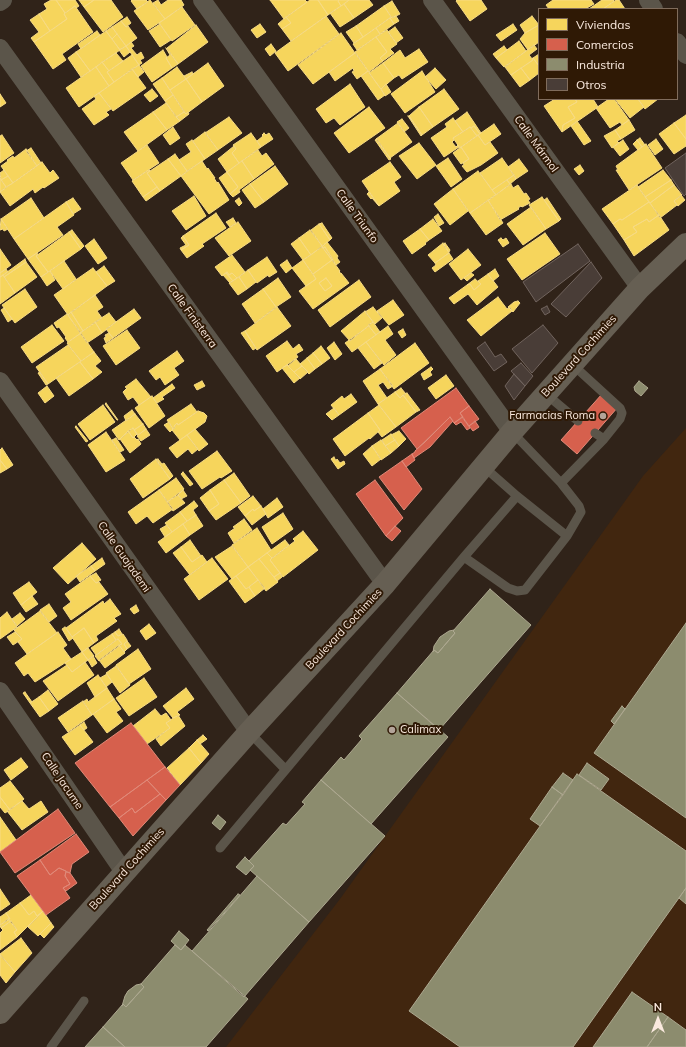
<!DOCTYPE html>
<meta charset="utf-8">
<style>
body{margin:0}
#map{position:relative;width:686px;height:1047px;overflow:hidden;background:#302319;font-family:Mulish,sans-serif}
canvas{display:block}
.legend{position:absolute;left:538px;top:8px;width:140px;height:92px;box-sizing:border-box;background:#2f1905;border:1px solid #806c5c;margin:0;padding:5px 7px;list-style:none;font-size:12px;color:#fae9de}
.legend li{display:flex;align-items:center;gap:8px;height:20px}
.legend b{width:20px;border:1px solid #806c5c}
.north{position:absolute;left:638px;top:999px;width:40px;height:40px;-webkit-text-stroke:3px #2f1905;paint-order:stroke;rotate:0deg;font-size:11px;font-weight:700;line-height:16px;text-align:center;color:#fae9de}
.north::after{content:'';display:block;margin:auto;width:14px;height:18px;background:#fae9de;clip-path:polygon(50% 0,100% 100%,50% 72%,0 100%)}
</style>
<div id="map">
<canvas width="686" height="1047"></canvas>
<ul class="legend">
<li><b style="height:11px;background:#f6d55c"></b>Viviendas</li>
<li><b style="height:11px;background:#d6604d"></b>Comercios</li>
<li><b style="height:11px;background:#8c8c6e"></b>Industria</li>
<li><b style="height:11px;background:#493d37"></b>Otros</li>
</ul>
<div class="north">N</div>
</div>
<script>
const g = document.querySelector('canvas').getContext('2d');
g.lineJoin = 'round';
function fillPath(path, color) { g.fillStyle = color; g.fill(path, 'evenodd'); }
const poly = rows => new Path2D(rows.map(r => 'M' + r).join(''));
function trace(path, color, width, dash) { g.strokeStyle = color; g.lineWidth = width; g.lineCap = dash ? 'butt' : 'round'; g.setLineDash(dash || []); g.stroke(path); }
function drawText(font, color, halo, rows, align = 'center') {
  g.font = font + ' Mulish,sans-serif'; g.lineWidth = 4; g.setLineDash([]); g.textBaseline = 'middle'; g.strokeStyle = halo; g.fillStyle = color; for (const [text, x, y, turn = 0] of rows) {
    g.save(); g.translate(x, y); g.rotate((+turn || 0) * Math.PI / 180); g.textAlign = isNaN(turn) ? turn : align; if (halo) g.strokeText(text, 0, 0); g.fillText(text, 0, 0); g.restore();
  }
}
const built = poly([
 [686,428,686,1047,226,1047,340,899,643,476]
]);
const homes = poly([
 [51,0,56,0,65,13,64,14,67,19,50,31,39,14,47,9,44,4,51,0],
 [56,0,75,0,79,6,76,8,75,6,65,13,56,0],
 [79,0,94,0,84,7,79,0],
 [94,0,111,0,123,17,103,32,84,7,94,0],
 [132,0,146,0,148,2,137,9,131,1,132,0],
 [150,0,165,19,148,30,134,11,150,0],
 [158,0,161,5,168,0,181,0,184,5,165,19,153,3,158,0],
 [270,0,305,0,307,2,284,19,270,0],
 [310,0,318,0,328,15,291,41,282,29,291,23,286,17,310,0],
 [318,0,339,0,338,1,341,6,328,15,318,0],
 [339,0,349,0,341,6,338,1,339,0],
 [349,0,369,0,373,5,354,18,344,4,349,0],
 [457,0,481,0,487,9,470,21,456,1,457,0],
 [553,0,591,0,594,4,585,9,549,9,546,5,553,0],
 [602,0,613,0,614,1,603,9,589,9,602,0],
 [616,0,619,0,625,9,603,9,616,0],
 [392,1,400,14,392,18,384,6,392,1],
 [344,4,354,18,340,27,330,13,344,4],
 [75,6,93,32,62,54,66,60,53,69,34,42,67,19,64,14,75,6],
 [384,6,391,17,363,37,356,26,384,6],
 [182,7,195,25,172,41,159,23,182,7],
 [39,14,50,31,34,42,31,38,39,32,30,20,39,14],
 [326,16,339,34,288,71,275,53,326,16],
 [396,16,399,21,394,24,390,18,396,16],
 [532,16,539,25,525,33,520,25,532,16],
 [127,17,131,23,126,27,121,21,127,17],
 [286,17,291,23,282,29,278,24,286,17],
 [390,18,394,24,380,34,376,28,390,18],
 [121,21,126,27,128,26,137,38,126,46,112,27,121,21],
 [160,24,171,40,160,47,149,31,160,24],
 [260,24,266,32,257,38,251,30,260,24],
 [513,24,517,30,501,41,496,35,513,24],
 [196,25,208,42,178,64,167,48,196,25],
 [539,25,539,42,528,50,520,39,525,33,539,25],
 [356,26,363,37,354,43,346,32,356,26],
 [112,27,117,34,112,39,106,31,112,27],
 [395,27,403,38,396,43,388,32,395,27],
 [376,28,380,34,357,50,353,44,376,28],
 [387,30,397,44,390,49,394,53,383,61,380,58,387,52,376,37,387,30],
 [97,31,100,35,81,49,78,44,97,31],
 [106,31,120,50,90,71,76,52,106,31],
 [341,33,355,53,313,84,298,65,341,33],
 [117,34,126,46,120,50,112,39,117,34],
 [376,37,387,52,380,58,383,61,369,72,355,52,376,37],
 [519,41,526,51,504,67,496,58,519,41],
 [131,42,134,46,131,48,137,55,141,52,144,58,140,60,142,63,139,65,126,46,131,42],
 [271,44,276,51,270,56,265,49,271,44],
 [534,45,537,49,529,55,533,60,511,75,505,67,534,45],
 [126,46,130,52,124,57,119,50,126,46],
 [504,46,507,50,496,58,493,54,504,46],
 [166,48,178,64,172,68,166,58,170,55,166,48],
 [419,49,428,62,402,79,399,75,394,78,383,63,400,50,405,58,419,49],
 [163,50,167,57,166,58,172,68,152,82,141,66,163,50],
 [76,52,90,71,81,77,68,58,76,52],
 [116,53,123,61,109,71,102,62,116,53],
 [355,53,368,71,357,79,352,72,354,71,353,68,335,81,329,72,355,53],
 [539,54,539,66,533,58,539,54],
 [132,55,139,65,114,82,107,72,132,55],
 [533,58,539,66,539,73,530,80,521,68,533,60,532,59,533,58],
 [102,62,109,71,107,72,114,82,109,86,96,67,102,62],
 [208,63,224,86,202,102,186,79,208,63],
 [383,63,394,78,381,89,369,73,383,63],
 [139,65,144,72,138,77,132,69,139,65],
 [96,67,109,86,79,107,66,88,96,67],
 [177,67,186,79,170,90,162,78,177,67],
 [435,68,446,80,436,89,425,77,435,68],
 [521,68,530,80,520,87,511,75,521,68],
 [132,69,146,88,113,111,99,93,132,69],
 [368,71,385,95,378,100,361,76,368,71],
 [422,71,435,92,405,113,391,94,422,71],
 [192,72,193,74,186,79,184,76,192,72],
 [162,78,173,95,165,101,153,84,162,78],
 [186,79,202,102,186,114,170,90,186,79],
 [350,84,365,107,340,125,334,118,326,123,316,109,350,84],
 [386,84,391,92,385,96,381,89,386,84],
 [152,89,158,96,150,102,144,95,152,89],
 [444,89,459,109,433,127,419,107,444,89],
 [99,93,111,109,106,112,109,115,94,125,82,109,96,99,94,96,99,93],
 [0,94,6,103,0,107,0,94],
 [173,95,184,112,176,117,165,101,173,95],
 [555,99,575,99,577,102,568,107,575,118,563,125,562,132,544,106,555,99],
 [575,99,593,99,598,107,562,132,563,125,575,118,568,107,577,102,575,99],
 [609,99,614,99,629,120,622,125,620,122,610,128,596,108,609,99],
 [615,99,638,99,644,107,630,118,615,99],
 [638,99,658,99,645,109,638,99],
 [166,103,180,121,167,130,153,112,166,103],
 [369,107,385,128,349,153,334,133,369,107],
 [419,107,433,127,422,135,409,116,419,107],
 [153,112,167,130,138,151,124,132,153,112],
 [184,112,186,114,188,112,189,114,180,121,176,117,184,112],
 [467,112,481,133,480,134,474,126,471,128,470,127,463,132,455,121,467,112],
 [686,115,686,139,674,123,686,115],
 [408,116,409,116,422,135,421,136,408,116],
 [229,117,242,133,218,150,205,133,229,117],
 [453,118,463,132,453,138,454,140,452,142,456,147,458,145,459,147,444,157,431,138,447,127,445,124,453,118],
 [402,119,409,128,404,132,397,122,402,119],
 [629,120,635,130,621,139,615,130,629,120],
 [577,121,591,141,584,145,571,126,577,121],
 [398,123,412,142,390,158,376,139,398,123],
 [674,123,686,139,686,146,674,154,659,134,674,123],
 [494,124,501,134,485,145,478,135,494,124],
 [474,126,480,134,477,136,471,128,474,126],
 [173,127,180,138,170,145,163,135,173,127],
 [470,127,477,136,460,148,453,138,470,127],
 [615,130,621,139,617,141,619,143,612,148,604,136,615,130],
 [205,132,218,150,205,159,193,141,205,132],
 [251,133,261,147,239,163,232,153,236,149,233,145,251,133],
 [264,133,266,135,269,133,273,139,261,147,257,141,263,136,262,135,264,133],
 [2,135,14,153,0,163,0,136,2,135],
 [478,135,485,145,490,142,498,153,481,165,467,172,462,166,464,165,463,163,469,159,461,147,478,135],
 [640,138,645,145,642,147,637,140,640,138],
 [377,139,390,158,391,159,389,160,375,140,377,139],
 [656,139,663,149,655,155,648,145,656,139],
 [192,140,205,159,187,171,179,160,191,152,186,144,192,140],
 [623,140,629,149,620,156,613,147,623,140],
 [637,140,642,147,638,150,633,144,637,140],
 [419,143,436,165,417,179,399,156,419,143],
 [646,144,662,168,629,190,616,170,618,170,616,166,646,144],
 [147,145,159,163,133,180,121,163,147,145],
 [234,146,236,149,232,153,239,163,227,172,218,159,234,146],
 [461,147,469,159,461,164,453,153,461,147],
 [31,148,41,163,37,166,26,151,31,148],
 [26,149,37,166,13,183,1,166,8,161,7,160,13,156,14,158,26,149],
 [258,150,262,156,266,153,274,164,254,179,242,161,258,150],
 [175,154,187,171,181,176,168,159,175,154],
 [448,158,462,179,451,187,436,166,448,158],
 [502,158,514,175,492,190,480,173,502,158],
 [168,159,181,176,160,191,147,173,168,159],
 [519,159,528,171,516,179,508,167,519,159],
 [202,161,207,169,208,168,215,178,214,178,217,183,218,182,229,200,209,214,181,176,202,161],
 [242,161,254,179,239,190,240,192,233,197,230,194,238,187,227,172,242,161],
 [42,162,50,173,53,170,59,178,44,188,43,187,35,193,33,189,10,206,0,192,42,162],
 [390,162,401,177,394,182,400,191,379,206,362,181,390,162],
 [580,165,584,171,579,175,574,169,580,165],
 [275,166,288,184,264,202,250,184,275,166],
 [4,170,8,176,1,180,0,173,4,170],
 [149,170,150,171,147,173,157,187,143,197,132,181,149,170],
 [663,170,671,180,645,197,638,187,663,170],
 [478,171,496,195,470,213,453,189,478,171],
 [227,172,238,187,230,194,219,178,227,172],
 [514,175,516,179,510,184,507,180,514,175],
 [8,176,13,183,6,187,1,180,8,176],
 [0,178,6,187,0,192,0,178],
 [507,180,510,184,496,195,492,190,507,180],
 [671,180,674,185,650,203,645,197,671,180],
 [250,184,264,202,255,208,242,190,250,184],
 [511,184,513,188,518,185,524,194,526,193,530,199,528,200,530,203,522,207,521,206,518,208,519,209,500,220,488,200,511,184],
 [637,185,649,202,622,220,620,219,613,224,602,209,637,185],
 [674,185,682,195,674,201,677,205,660,218,650,203,674,185],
 [157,187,160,191,146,201,143,197,157,187],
 [453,189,468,211,450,225,434,204,453,189],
 [369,192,379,206,372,198,371,199,367,194,369,192],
 [681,195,685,200,678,206,674,201,681,195],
 [194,196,206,216,186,230,172,211,194,196],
 [542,197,559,221,546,229,529,205,542,197],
 [31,198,44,218,14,239,1,219,31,198],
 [73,198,81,209,73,214,66,202,73,198],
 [239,198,242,203,239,206,235,201,239,198],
 [547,198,561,219,559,221,544,200,547,198],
 [488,200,503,223,486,235,470,213,488,200],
 [66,202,74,215,57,227,63,235,28,259,14,239,66,202],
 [649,202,659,215,649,222,647,219,633,227,637,232,624,240,613,224,620,219,622,220,649,202],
 [531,207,546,229,523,245,507,224,531,207],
 [216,213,226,228,202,244,204,246,187,258,181,250,189,245,183,236,216,213],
 [438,214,444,223,439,226,434,217,438,214],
 [659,215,669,230,634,256,624,240,637,232,633,227,647,219,649,222,659,215],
 [233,218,236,223,230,227,226,222,233,218],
 [1,219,8,229,4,231,3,229,0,230,1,219],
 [433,219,442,231,429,240,420,229,433,219],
 [238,222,251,241,229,256,215,238,238,222],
 [322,223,332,238,330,240,319,224,322,223],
 [319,224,330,240,322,246,311,230,319,224],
 [420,229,429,240,425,243,426,244,412,254,403,241,420,229],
 [72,230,84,246,81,249,69,232,72,230],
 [310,230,322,246,311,255,299,238,310,230],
 [69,232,81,249,48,272,36,256,69,232],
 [545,233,560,254,522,280,507,259,545,233],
 [183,236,189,245,181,250,180,248,186,245,181,238,183,236],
 [299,238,311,255,303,260,291,244,299,238],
 [501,238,503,240,506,238,509,243,503,247,498,240,501,238],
 [94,239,107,258,98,264,85,246,94,239],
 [327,242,338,256,337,258,340,262,336,265,325,247,323,248,322,247,327,242],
 [443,243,449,253,435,263,428,255,443,243],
 [445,243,450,250,449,252,443,245,445,243],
 [322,247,332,260,313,274,303,260,322,247],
 [325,247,333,259,332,260,323,248,325,247],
 [0,249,11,265,0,273,0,249],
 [468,249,481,265,461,280,449,264,468,249],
 [37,253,38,255,36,256,48,272,41,277,28,259,37,253],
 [449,253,453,259,435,272,432,268,436,265,435,263,449,253],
 [232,255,245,272,237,278,232,273,229,275,227,272,222,276,215,267,232,255],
 [267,257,277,272,269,277,268,275,257,283,248,270,267,257],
 [25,259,26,262,4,277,3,275,25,259],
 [287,260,292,268,286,273,280,265,287,260],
 [303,260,316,279,306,286,292,268,303,260],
 [332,260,340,271,339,272,340,273,341,273,349,283,313,309,299,291,316,279,313,274,332,260],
 [326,278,332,286,325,291,319,283,326,278],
 [64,261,76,279,63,289,50,271,64,261],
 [26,262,37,277,15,293,4,277,26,262],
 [104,266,115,281,107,286,96,272,104,266],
 [93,268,107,286,68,315,54,295,93,268],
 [6,269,8,272,0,277,0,273,6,269],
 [495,269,499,276,493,281,488,274,495,269],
 [248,270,256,282,247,289,239,277,248,270],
 [50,271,55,280,47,286,41,277,50,271],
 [227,272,229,275,232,273,237,278,233,281,226,273,227,272],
 [226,273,233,281,230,283,223,275,226,273],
 [471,273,474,275,467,281,464,278,471,273],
 [488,274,498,287,477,305,468,294,454,304,449,298,467,285,470,284,474,290,481,284,478,281,488,274],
 [3,275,15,293,0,304,0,277,3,275],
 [239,277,247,289,238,295,229,283,239,277],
 [278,278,291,297,276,307,263,289,278,278],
 [326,278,332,286,325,291,319,283,326,278],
 [475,279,481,284,474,290,470,284,467,285,475,279],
 [359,280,371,297,330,327,318,310,359,280],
 [25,289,37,307,15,323,2,305,25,289],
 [263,289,276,307,255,323,242,304,263,289],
 [95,295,103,307,97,311,102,318,83,331,71,312,95,295],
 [498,297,507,309,510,307,512,311,481,336,467,320,498,297],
 [393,300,404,315,389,325,377,311,393,300],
 [518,301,520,303,513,312,508,307,514,302,518,301],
 [277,307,291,326,257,350,245,331,277,307],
 [373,307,382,318,375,324,365,312,373,307],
 [4,308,12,319,8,322,1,310,4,308],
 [134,309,141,318,113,338,106,329,134,309],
 [365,311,373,322,350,341,341,331,365,311],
 [71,312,83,331,80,333,68,315,71,312],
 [109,313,116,322,102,333,95,322,109,313],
 [67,314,81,333,68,342,65,338,66,337,59,327,57,328,54,323,67,314],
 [95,322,102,333,87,343,80,333,95,322],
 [373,322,380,332,376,335,368,325,373,322],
 [52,325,64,341,32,363,21,347,52,325],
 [369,326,376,335,352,352,345,343,369,326],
 [388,326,393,334,385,340,396,355,384,365,366,342,388,326],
 [403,329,406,335,402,338,398,332,403,329],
 [127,330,140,348,116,365,103,346,127,330],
 [245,331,256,348,253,350,241,333,245,331],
 [81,333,94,352,81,361,67,343,81,333],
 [109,333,113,338,106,343,104,338,106,337,105,335,109,333],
 [287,341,293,349,299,344,303,350,296,354,298,357,277,372,266,356,287,341],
 [334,342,342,354,335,360,327,348,334,342],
 [366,342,382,363,374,369,358,348,366,342],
 [415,343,429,363,394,389,380,369,415,343],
 [68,345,81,361,48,384,36,367,68,345],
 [321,346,330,358,322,364,313,353,321,346],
 [177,351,184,361,174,368,179,375,165,385,160,377,156,380,149,371,177,351],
 [94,352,101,361,95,366,102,372,93,379,80,362,94,352],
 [313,353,322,364,315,369,307,358,313,353],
 [307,358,315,369,309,374,300,364,307,358],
 [296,359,302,366,294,372,288,366,296,359],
 [80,362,93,379,69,396,56,378,80,362],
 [287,365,300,378,294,383,282,368,287,365],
 [302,366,308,372,300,379,294,372,302,366],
 [431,367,433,369,430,372,432,375,424,380,421,374,431,367],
 [380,369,393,386,388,389,383,382,378,385,387,398,378,404,363,381,380,369],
 [40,372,48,384,46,385,38,373,40,372],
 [446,375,454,386,436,399,428,388,446,375],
 [136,379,151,397,139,405,133,397,128,400,123,392,127,388,125,387,136,379],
 [202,381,205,386,197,390,194,385,202,381],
 [172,384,175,388,162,397,164,399,157,403,153,398,172,384],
 [47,386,54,396,45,403,38,393,47,386],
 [401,388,406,394,400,398,395,392,401,388],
 [395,392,400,398,403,395,416,412,396,427,378,404,395,392],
 [407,393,420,410,416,412,403,395,407,393],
 [351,394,357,402,339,415,331,405,342,396,344,399,351,394],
 [152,396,165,416,149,428,135,408,152,396],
 [106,403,118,420,117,420,105,404,106,403],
 [191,404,197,412,178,425,177,423,173,429,167,420,191,404],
 [103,405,115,422,90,440,78,424,103,405],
 [379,405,396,427,382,437,378,432,380,430,368,413,379,405],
 [334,408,339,415,332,420,326,414,334,408],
 [132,410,135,414,126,421,124,416,132,410],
 [198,411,204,413,207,416,205,422,180,440,172,430,175,428,174,426,177,423,178,425,198,411],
 [368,413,380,430,370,439,369,438,345,456,333,439,368,413],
 [135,414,143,424,134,430,133,428,119,440,112,430,135,414],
 [169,422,173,429,170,432,164,425,169,422],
 [143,424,146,429,138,435,134,430,143,424],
 [76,426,88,441,86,442,75,427,76,426],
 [133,428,137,434,133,438,128,431,133,428],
 [146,429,150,435,141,441,137,436,146,429],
 [195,429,208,444,199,451,187,435,195,429],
 [128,431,133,438,134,437,137,440,138,439,141,444,130,453,120,439,128,431],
 [399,431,406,439,399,446,391,435,399,431],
 [106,432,125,460,106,472,88,445,106,432],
 [391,434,395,440,385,446,382,440,391,434],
 [187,435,198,449,192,454,188,449,177,458,169,448,187,435],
 [116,438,124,450,120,452,112,440,116,438],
 [381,440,391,453,381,460,372,446,381,440],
 [395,440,399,446,391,453,385,446,395,440],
 [372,446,381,459,372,466,363,454,372,446],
 [2,448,13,465,7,469,0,460,0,450,2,448],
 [217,451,232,471,221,478,220,477,202,489,189,471,217,451],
 [334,457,336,461,337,459,340,463,344,461,345,464,338,469,331,459,334,457],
 [156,459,170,479,143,498,130,479,156,459],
 [158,459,162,464,164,463,173,476,170,479,156,460,158,459],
 [0,460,7,469,0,473,0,460],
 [183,472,193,484,190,486,181,474,183,472],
 [234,473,250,496,241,503,224,480,234,473],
 [176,478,184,489,167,502,159,490,176,478],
 [224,480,241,503,216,520,209,511,219,504,210,490,224,480],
 [159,490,173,509,153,523,147,516,136,524,128,512,159,490],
 [183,490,187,496,181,499,178,495,183,490],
 [210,490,219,504,209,511,200,498,210,490],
 [178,495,185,503,173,511,167,502,178,495],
 [253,496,261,506,254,511,253,509,245,516,238,507,253,496],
 [277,498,283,507,268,518,263,509,277,498],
 [194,501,198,506,193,510,196,515,187,521,180,512,194,501],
 [261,506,266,514,252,525,245,516,253,509,254,511,261,506],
 [180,512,187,521,172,532,165,523,180,512],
 [283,513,293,529,272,544,262,527,283,513],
 [196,515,203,526,190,535,183,524,196,515],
 [244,519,252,530,234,543,228,533,235,528,233,527,244,519],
 [183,524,190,535,166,553,158,542,183,524],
 [167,525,172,532,165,537,160,529,167,525],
 [257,528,271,550,248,567,232,545,257,528],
 [303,531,318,550,283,577,270,560,295,541,293,539,303,531],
 [190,540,201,556,192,562,181,547,190,540],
 [285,540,289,545,272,558,267,553,285,540],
 [82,543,96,559,68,584,53,568,82,543],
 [232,546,248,567,232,579,215,557,232,546],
 [181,547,192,562,202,555,207,562,190,575,173,553,181,547],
 [267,553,272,558,270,560,280,573,274,577,259,559,267,553],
 [102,558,105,564,95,571,91,566,102,558],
 [212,558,228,579,199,600,184,579,212,558],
 [259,559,278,582,266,591,248,567,259,559],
 [91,566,95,571,80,582,76,576,91,566],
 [248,567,258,580,246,589,236,576,248,567],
 [96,573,101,580,96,583,90,576,96,573],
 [280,573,282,577,277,581,274,577,280,573],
 [90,576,96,583,99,582,108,594,71,620,63,608,71,602,65,594,90,576],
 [236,576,246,589,249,587,255,596,245,603,229,581,236,576],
 [258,580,265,588,255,596,249,587,258,580],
 [29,582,37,592,21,605,13,593,29,582],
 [32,596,38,604,26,612,21,605,32,596],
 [110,599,121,614,114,618,117,621,96,636,98,640,94,643,84,628,72,637,66,628,103,601,104,604,110,599],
 [49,604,57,616,49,622,40,610,49,604],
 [136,605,139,611,134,614,130,609,136,605],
 [40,611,57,633,27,654,18,642,22,639,14,630,40,611],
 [7,612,17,627,0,639,0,618,7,612],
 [20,613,25,619,17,626,12,619,20,613],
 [149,624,156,633,146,640,140,631,149,624],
 [65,627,73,638,69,641,62,629,65,627],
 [84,628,94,643,82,652,72,637,84,628],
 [119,629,122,634,118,636,115,632,119,629],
 [15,632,22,639,13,645,7,637,15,632],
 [58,632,67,645,63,648,71,659,35,682,28,673,24,676,15,663,58,632],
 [115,632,118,636,123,634,127,640,127,642,124,644,127,649,124,652,119,645,122,644,118,639,116,640,112,634,115,632],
 [112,634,116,640,96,655,91,648,112,634],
 [118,639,122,644,99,661,95,656,118,639],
 [127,641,131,646,127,649,124,644,127,641],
 [119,645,125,653,105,668,99,660,119,645],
 [88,648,94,656,88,660,82,652,88,648],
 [138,649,151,669,129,684,116,665,138,649],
 [82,652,88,660,72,672,65,663,82,652],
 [93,656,97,663,92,667,88,660,93,656],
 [85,662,94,675,58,701,43,681,67,665,72,672,85,662],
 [116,666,130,685,120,693,106,673,116,666],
 [107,674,112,682,106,687,100,678,107,674],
 [98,675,107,688,95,697,87,683,98,675],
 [144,678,157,697,129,716,116,698,144,678],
 [107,688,114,699,92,715,83,702,87,699,88,702,107,688],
 [186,688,194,699,177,712,180,715,173,718,163,706,186,688],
 [48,690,58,704,49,711,39,697,48,690],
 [25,692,32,702,30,703,23,693,25,692],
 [39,697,49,711,40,717,30,703,39,697],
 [114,699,121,709,116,712,123,721,107,733,93,714,114,699],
 [83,701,92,715,68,732,58,718,83,701],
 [155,709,161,716,166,713,171,720,166,723,170,728,147,744,133,726,155,709],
 [178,715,185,726,161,746,156,739,170,728,166,723,178,715],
 [84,722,87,728,84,730,80,725,84,722],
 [80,725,93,742,75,755,62,737,80,725],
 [203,735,207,739,200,744,197,740,203,735],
 [197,740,209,754,201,763,189,748,197,740],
 [189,748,201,763,180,785,167,768,189,748],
 [21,758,28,767,11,780,4,770,21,758],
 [10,781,24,799,10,810,0,797,0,788,10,781],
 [0,797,10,810,5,813,0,807,0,797],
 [22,801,29,809,41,801,48,812,22,830,7,811,22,801],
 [0,817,16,840,0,852,0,817],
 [0,889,10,904,0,911,0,889],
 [31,895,43,911,37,916,34,911,29,915,20,903,31,895],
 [20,903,29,915,34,911,37,916,42,912,17,937,14,932,17,930,8,919,10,919,6,913,20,903],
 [43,911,51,923,38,936,28,927,43,911],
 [6,913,10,919,0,925,0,917,6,913],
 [8,919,10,922,1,928,0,925,8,919],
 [11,921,17,930,14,932,17,937,0,950,0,933,3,930,1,928,11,921],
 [51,923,54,927,44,938,40,934,51,923],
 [21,938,32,953,15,972,0,954,21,938],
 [0,955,15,972,6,983,0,975,0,955]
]);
const shops = poly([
 [456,388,469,406,460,413,463,417,454,423,450,417,417,449,401,428,456,388],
 [602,394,618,407,577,454,561,440,602,394],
 [469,406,479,419,469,426,460,413,469,406],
 [450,417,453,421,430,447,414,458,412,454,415,452,415,451,424,443,450,417],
 [462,417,470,428,467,430,461,422,456,425,454,423,462,417],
 [475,421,479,427,473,431,469,426,475,421],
 [412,454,415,460,406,467,402,461,412,454],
 [402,461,422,489,404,510,379,477,402,461],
 [375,480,403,518,386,536,356,494,375,480],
 [395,526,401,531,392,541,386,536,395,526],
 [131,723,165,767,110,807,75,763,131,723],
 [165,767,180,785,166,800,147,780,165,767],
 [147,780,160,794,135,813,132,808,119,818,110,807,147,780],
 [160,794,166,800,133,836,119,818,132,808,135,813,160,794],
 [58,809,75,833,15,873,0,852,58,809],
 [76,834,89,852,72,864,70,873,59,868,50,875,40,860,76,834],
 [40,860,50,875,59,868,66,871,65,876,70,884,63,888,70,898,46,915,17,876,40,860],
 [66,872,70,873,77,883,66,891,63,888,70,884,65,876,66,872]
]);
const industry = poly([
 [639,381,648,388,641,396,635,391,634,387,639,381],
 [490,589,531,625,439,730,397,693,434,650,438,653,455,633,453,631,490,589],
 [686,623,686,818,594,753,686,623],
 [454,630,453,631,455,633,438,653,434,650,433,652,434,646,440,637,449,631,454,630],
 [397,693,448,737,371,824,321,780,341,757,344,760,362,739,359,736,397,693],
 [622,706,625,709,614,724,611,721,622,706],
 [587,763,609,779,601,790,579,775,587,763],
 [563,773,573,780,563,795,552,787,563,773],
 [577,774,686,851,686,888,573,1047,460,1047,409,1011,577,774],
 [321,780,385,836,309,922,250,870,254,866,249,861,283,823,286,825,305,804,302,802,321,780],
 [552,787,563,795,540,826,530,819,552,787],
 [218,815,226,822,220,830,212,823,218,815],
 [245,857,254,866,246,875,236,867,245,857],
 [257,876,309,922,244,997,192,951,257,876],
 [686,888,686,904,679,898,686,888],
 [238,894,240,895,208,931,207,930,238,894],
 [179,931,189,940,181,950,171,941,179,931],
 [175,945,181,950,185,945,248,999,206,1047,125,1047,103,1027,123,1004,126,1007,144,987,141,984,175,945],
 [141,984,144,987,126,1007,123,1004,122,1006,125,996,128,991,136,985,141,984],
 [632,992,668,1017,647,1047,593,1047,632,992],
 [668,1017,686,1030,686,1047,647,1047,668,1017],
 [103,1027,125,1047,85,1047,103,1027]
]);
const building = poly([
 [686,153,686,194,684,196,665,168,686,153],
 [578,244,590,261,536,302,523,282,578,244],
 [591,262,602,278,566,317,551,304,591,262],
 [547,306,550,312,545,315,541,309,547,306],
 [543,325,558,343,532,373,512,349,543,325],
 [485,342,495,357,501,354,507,362,494,371,477,348,485,342],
 [521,363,533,376,525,386,511,371,521,363],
 [514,374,525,386,514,400,505,386,514,374]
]);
const service = poly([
 [546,394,578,421],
 [512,432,561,483,604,439,620,419,622,413,620,408,573,365],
 [595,433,604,439],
 [483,466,517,496,567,536],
 [464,557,508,588,517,591,525,590,567,536,581,512,579,506,561,483],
 [249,732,285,769],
 [220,848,464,557,517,496],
 [51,1047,84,1001]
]);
const minor = poly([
 [202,0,512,432],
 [432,0,640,288],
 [648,0,654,9],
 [0,2,3,0],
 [677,42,686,55],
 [0,48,385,584],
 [0,381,249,732],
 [0,691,124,872]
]);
const secondary = poly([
 [0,1013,249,732,385,584,512,432,640,288,686,244]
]);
const markers = [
 [603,416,4,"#b3a499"],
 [392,730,4,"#b3a499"]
];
const streetNames = [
 ["Calle Mármol",536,144,54],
 ["Calle Triunfo",357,216,54],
 ["Calle Finisterra",192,316,54],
 ["Boulevard Cochimies",579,356,-48],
 ["Calle Guajademi",124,557,55],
 ["Boulevard Cochimies",344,629,-47],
 ["Calle Jacume",62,781,56],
 ["Boulevard Cochimies",127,869,-48]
];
const poiNames = [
 ["Farmacias Roma",595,416],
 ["Calimax",400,730,"left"]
];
fillPath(built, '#41260f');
fillPath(homes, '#f6d55c');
trace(homes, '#f7db83', 1);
fillPath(shops, '#d6604d');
trace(shops, '#e18978', 1);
fillPath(industry, '#8c8c6e');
trace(industry, '#ada890', 1);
fillPath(building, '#493d37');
trace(building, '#71645e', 1);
trace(service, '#5b554a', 9);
trace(minor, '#5b554a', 18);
trace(secondary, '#665f53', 22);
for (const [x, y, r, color] of markers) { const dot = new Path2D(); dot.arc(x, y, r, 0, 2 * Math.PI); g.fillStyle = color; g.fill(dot); trace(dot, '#2f1905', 1.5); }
drawText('11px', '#fae9de', '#2f1905', streetNames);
drawText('11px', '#fae9de', '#2f1905', poiNames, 'right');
</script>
